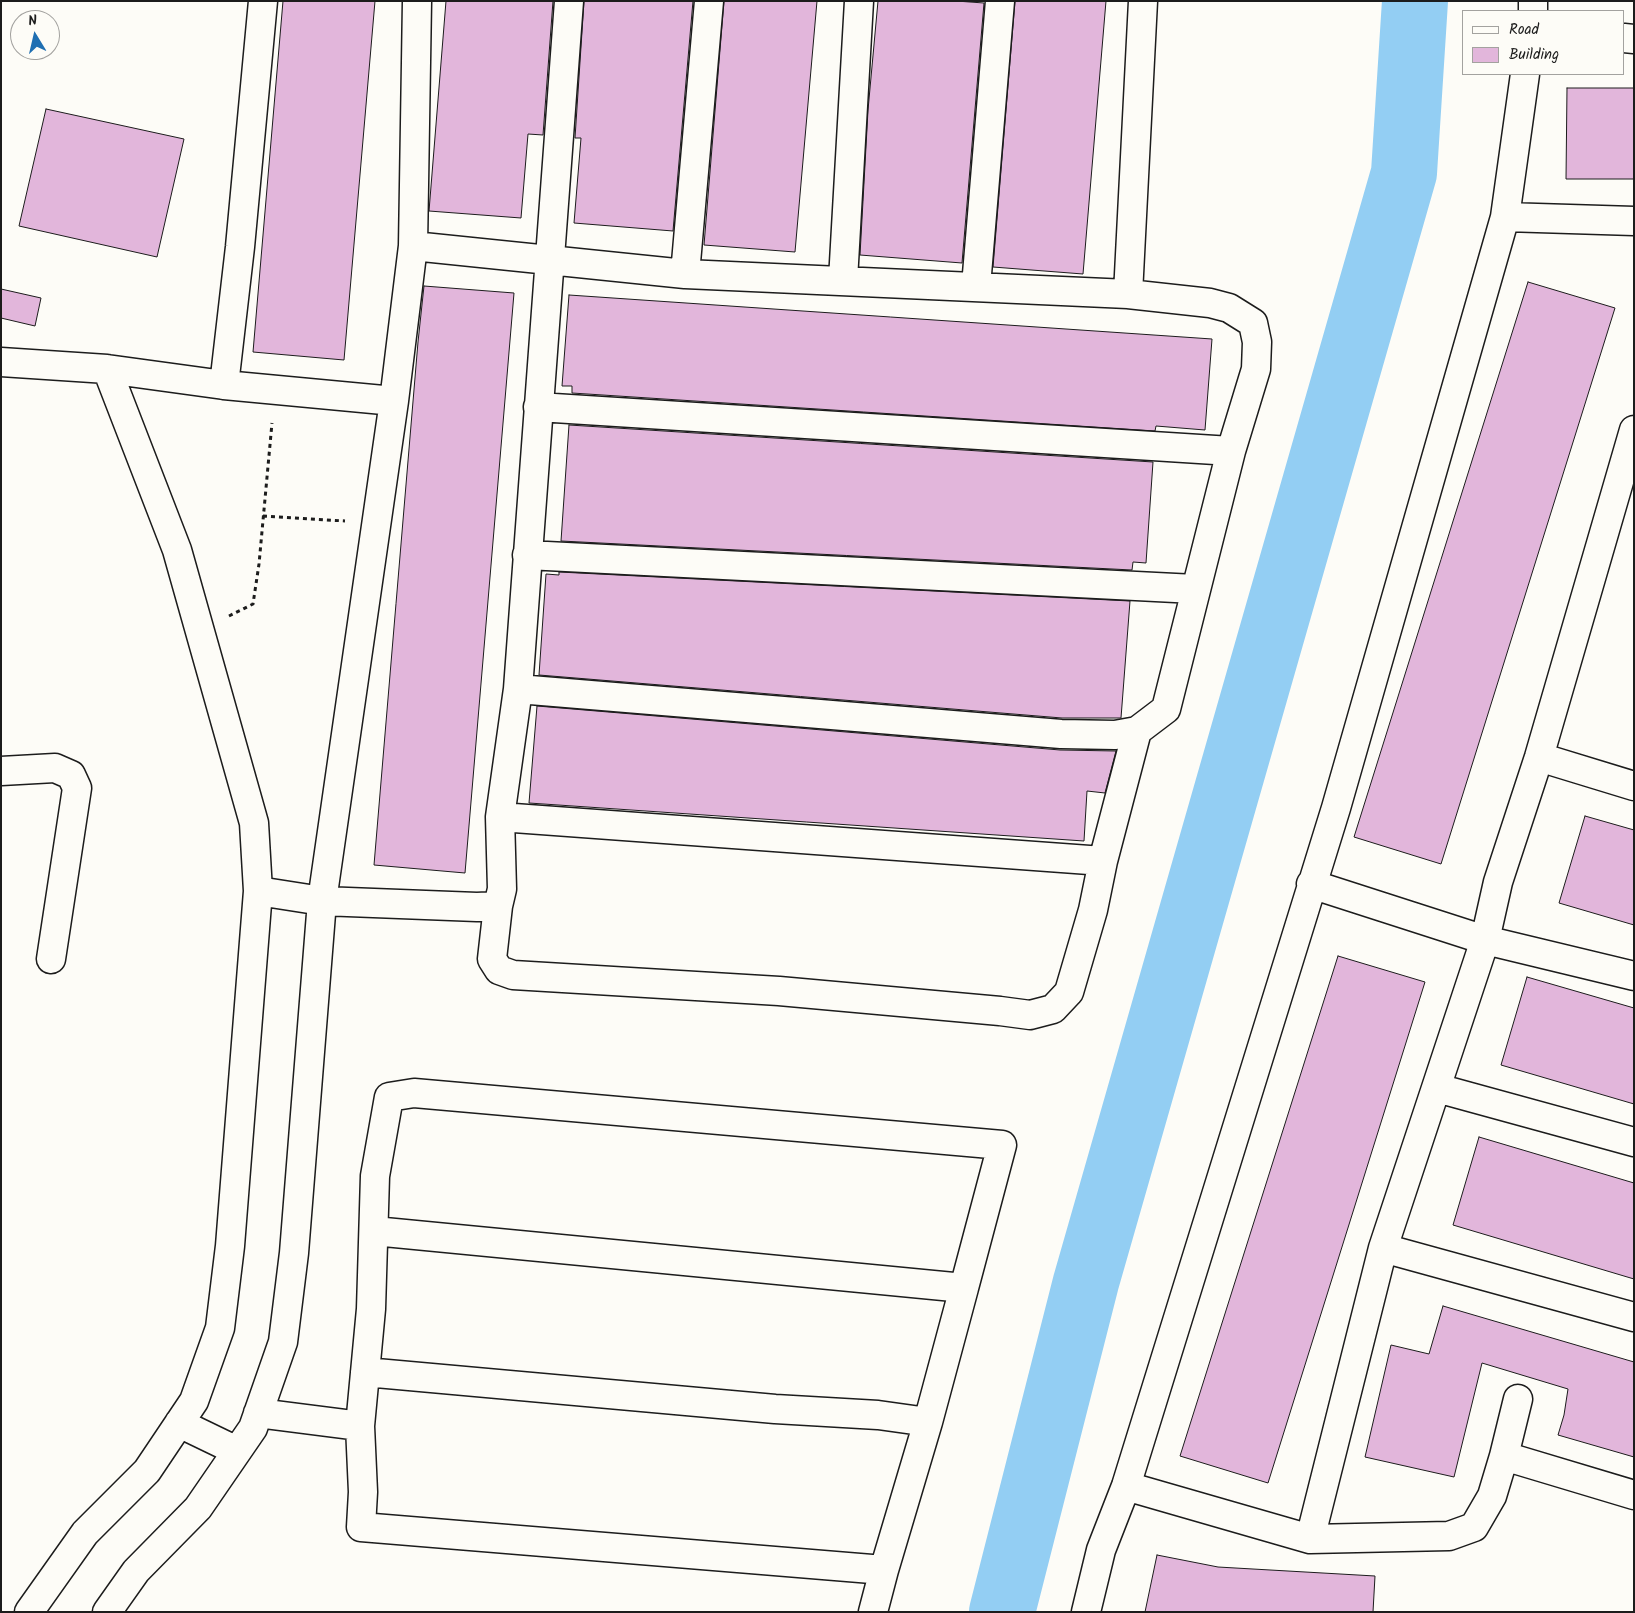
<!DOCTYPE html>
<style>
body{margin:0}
#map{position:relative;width:1635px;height:1613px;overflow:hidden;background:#fdfcf7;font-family:Kalam,sans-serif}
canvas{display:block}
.frame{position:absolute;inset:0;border:2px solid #1c1c1c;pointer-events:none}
.legend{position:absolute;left:1462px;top:10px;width:162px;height:65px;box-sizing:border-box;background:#fdfcf7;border:1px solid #a3a29f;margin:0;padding:6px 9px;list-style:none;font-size:15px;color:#1c1c1c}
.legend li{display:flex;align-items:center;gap:10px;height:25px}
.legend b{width:25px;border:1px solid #a3a29f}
.north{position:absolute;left:10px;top:10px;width:50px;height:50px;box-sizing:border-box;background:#fdfcf7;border:1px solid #a3a29f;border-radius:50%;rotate:351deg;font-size:14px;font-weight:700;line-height:20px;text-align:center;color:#1c1c1c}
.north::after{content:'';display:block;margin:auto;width:18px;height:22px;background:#1f6fb2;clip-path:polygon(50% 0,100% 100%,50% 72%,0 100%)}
</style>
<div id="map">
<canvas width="1635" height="1613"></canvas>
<div class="frame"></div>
<ul class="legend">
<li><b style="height:6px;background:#fdfcf7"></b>Road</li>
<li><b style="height:14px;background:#e2b6db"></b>Building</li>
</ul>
<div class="north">N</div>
</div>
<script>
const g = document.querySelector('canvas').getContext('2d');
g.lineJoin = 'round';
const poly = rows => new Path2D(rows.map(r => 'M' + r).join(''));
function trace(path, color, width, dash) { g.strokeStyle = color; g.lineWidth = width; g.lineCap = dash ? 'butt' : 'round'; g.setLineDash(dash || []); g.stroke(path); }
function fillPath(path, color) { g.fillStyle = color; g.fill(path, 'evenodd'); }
const river = poly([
 [1002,1612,1086,1282,1404,173,1415,1]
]);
const building = poly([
 [283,1,375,1,344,360,253,352,283,1],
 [446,1,553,1,543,135,528,134,521,218,429,211,446,1],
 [584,1,693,1,673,231,574,223,581,138,575,138,584,1],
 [724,1,817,1,795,252,704,245,724,1],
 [878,1,956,1,984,3,962,263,860,255,868,110,878,1],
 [1015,1,1106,1,1083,274,993,267,1015,1],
 [1567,88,1634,88,1634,179,1566,179,1567,88],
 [46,109,184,139,157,257,19,226,46,109],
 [1528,282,1615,308,1441,864,1354,837,1528,282],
 [424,286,514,293,465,873,374,865,418,342,424,286],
 [1,289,41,298,35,326,1,318,1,289],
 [569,295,1212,339,1205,430,1156,426,1155,431,572,393,572,386,562,386,569,295],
 [569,425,1153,462,1146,563,1133,562,1132,570,561,541,569,425],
 [559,572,1130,601,1121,718,1062,718,539,675,546,574,559,575,559,572],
 [537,706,1060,750,1116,751,1105,793,1087,791,1084,841,529,803,537,706],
 [1585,816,1634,830,1634,925,1559,903,1585,816],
 [1338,956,1425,982,1268,1483,1180,1456,1338,956],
 [1527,977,1634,1008,1634,1104,1501,1065,1527,977],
 [1479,1137,1634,1183,1634,1279,1453,1225,1479,1137],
 [1443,1306,1634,1362,1634,1457,1558,1435,1564,1415,1568,1389,1482,1363,1454,1477,1365,1457,1391,1345,1429,1354,1443,1306],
 [1157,1555,1218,1567,1375,1576,1373,1612,1145,1612,1157,1555]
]);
const path = poly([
 [263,516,345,521],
 [229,616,253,604,259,564,272,423]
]);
const minor = poly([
 [1533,11,1533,1],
 [1624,38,1634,39],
 [1505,217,1634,221],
 [413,246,685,274,1128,294,1210,303,1229,308,1253,323,1257,342,1256,369,1231,451,1166,709,1137,731,1115,735,1061,734,518,689],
 [685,274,709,1],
 [843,280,859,1],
 [976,286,1000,1],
 [1128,294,1143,1],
 [1,362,107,369,224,385,394,401],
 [224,385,240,247,263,1],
 [538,407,1231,451],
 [527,555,1195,589],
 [1539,757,1634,786],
 [1,771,55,768,71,775,77,788,51,959],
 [500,817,1103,861],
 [1311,884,1485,940,1634,976],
 [258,891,322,901,477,907,498,906,502,889,500,817,518,689,569,1],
 [498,906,492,959,499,970,513,975,779,991,1000,1011,1030,1015,1053,1009,1069,992,1093,910,1103,861,1137,731],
 [1437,1088,1634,1142],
 [374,1231,964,1288,1002,1145,414,1093,389,1097,375,1176,371,1309,360,1426,363,1492,361,1527,884,1570,928,1422],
 [1383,1248,1634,1317],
 [365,1372,775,1409,878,1415,928,1422,964,1288],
 [258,1413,360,1426],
 [179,1423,237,1451],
 [1504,1456,1634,1495],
 [1126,1486,1310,1539,1449,1536,1474,1527,1492,1496,1504,1456,1518,1399],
 [1310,1539,1383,1248,1485,940,1498,882,1539,757,1634,430],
 [29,1612,85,1533,147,1471,194,1401,220,1328,230,1246,258,891,254,823,177,550,107,369],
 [107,1612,136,1571,198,1508,253,1428,283,1342,294,1253,322,901,394,401,413,246,417,1],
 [873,1612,884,1570],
 [1086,1612,1101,1550,1126,1486,1336,808,1505,217,1525,74]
]);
trace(river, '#93cef3', 66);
fillPath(building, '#e2b6db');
trace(building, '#1c1c1c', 1);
trace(minor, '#1c1c1c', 31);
trace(path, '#1c1c1c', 3, [4, 4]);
trace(minor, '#fdfcf7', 28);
</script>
